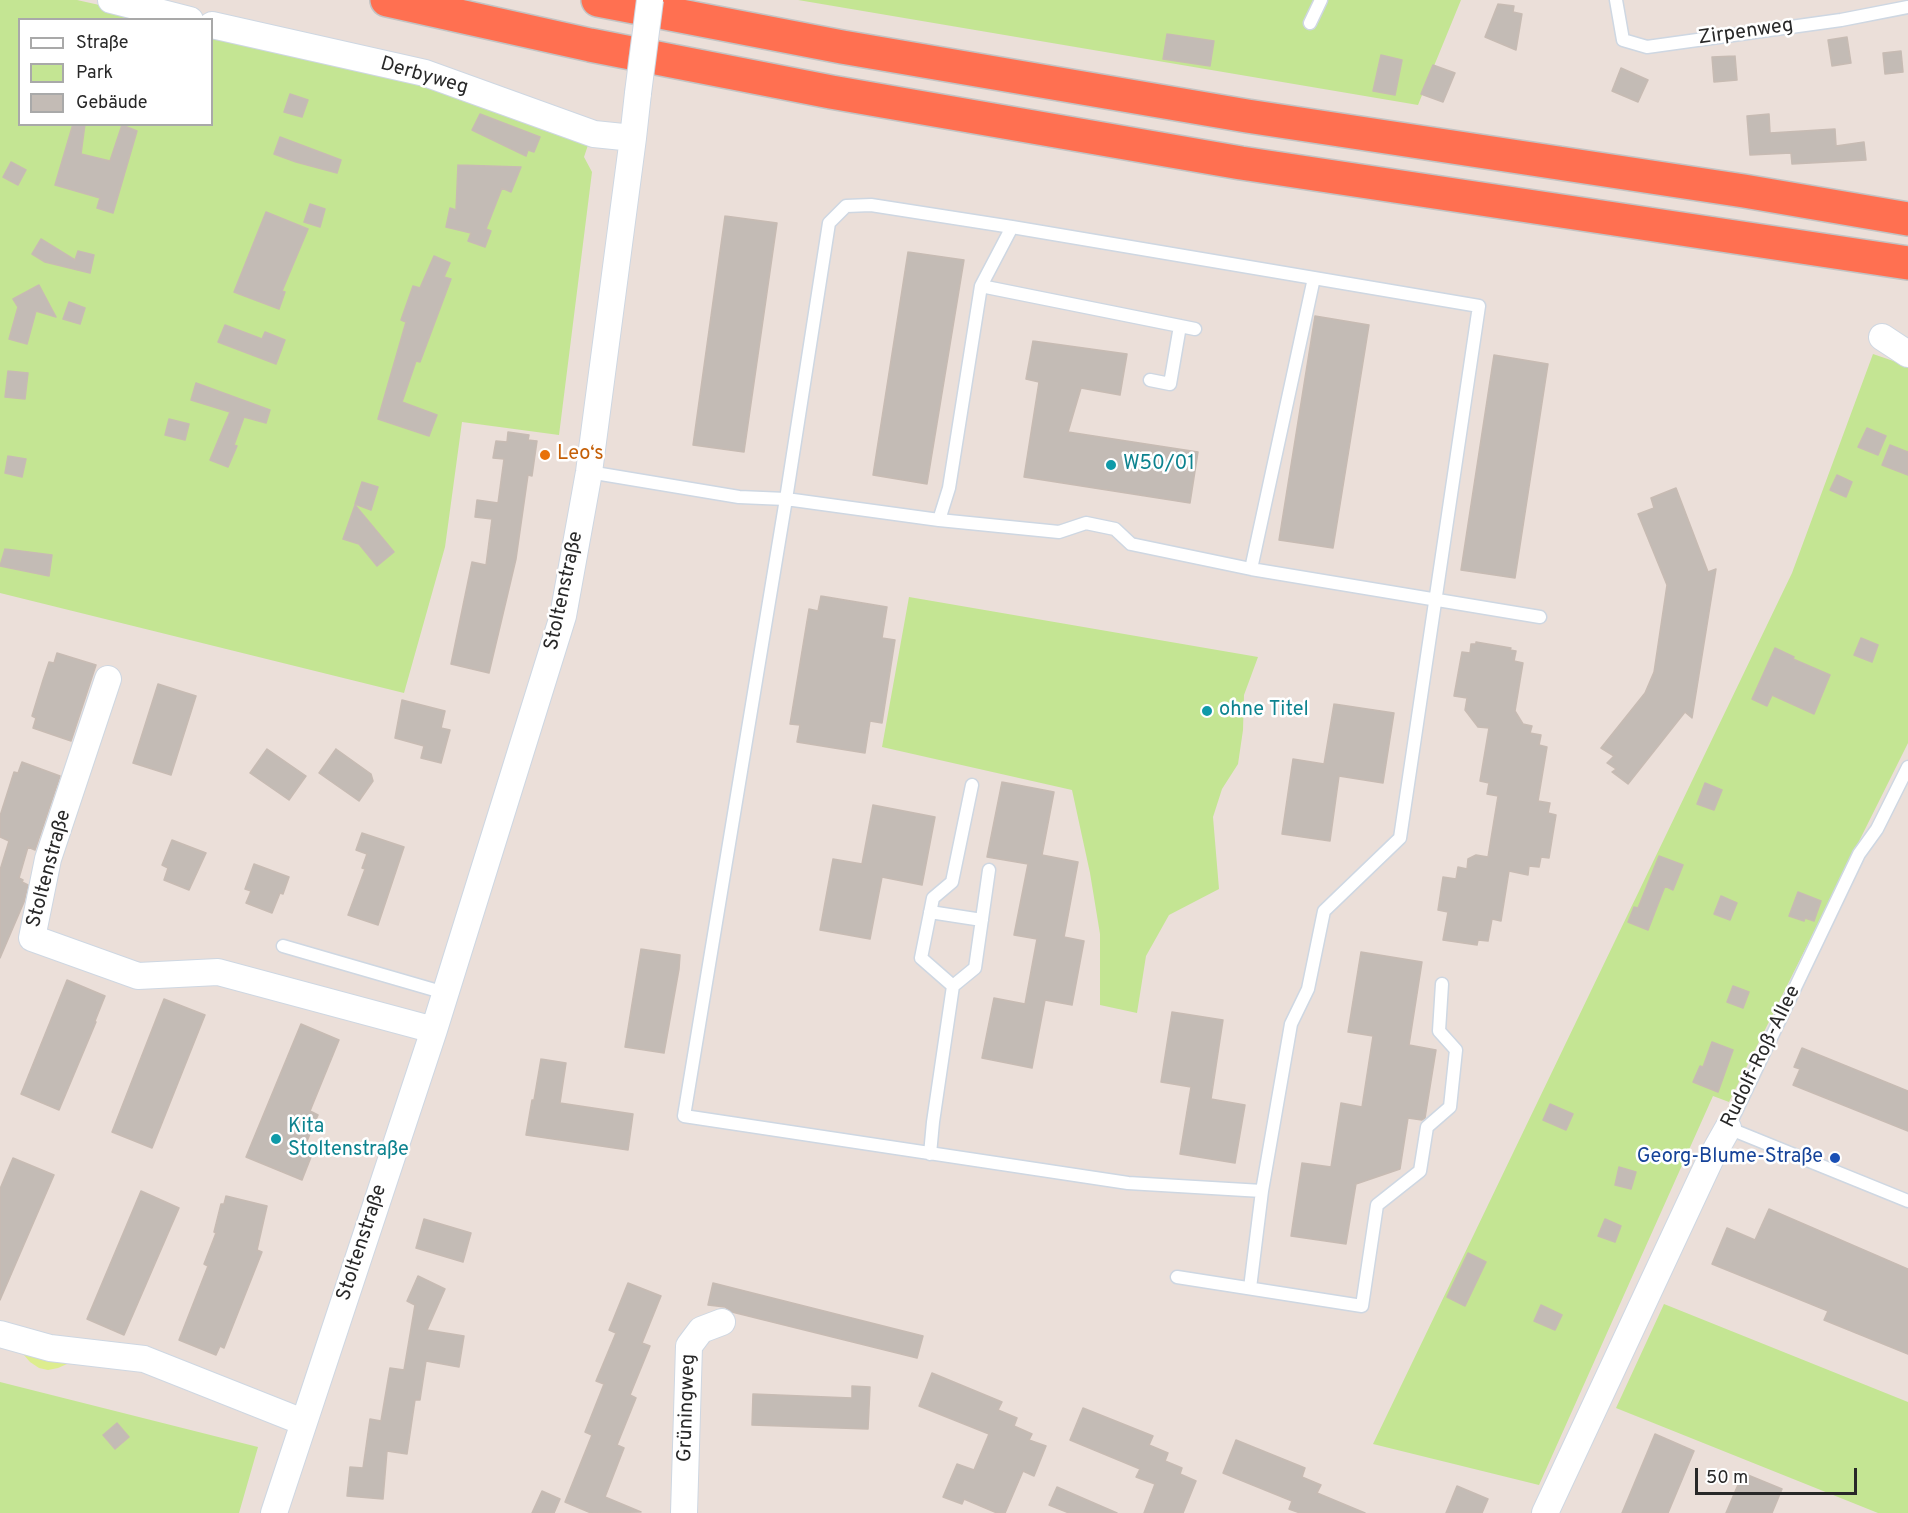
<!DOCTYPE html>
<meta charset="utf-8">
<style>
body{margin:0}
#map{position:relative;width:1908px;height:1513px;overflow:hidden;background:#ebdfd9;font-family:Overpass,sans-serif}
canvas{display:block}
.legend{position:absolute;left:18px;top:18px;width:195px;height:108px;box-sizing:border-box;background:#fff;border:2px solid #a9a9a9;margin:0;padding:8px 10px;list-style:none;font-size:18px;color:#282828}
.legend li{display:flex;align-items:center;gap:12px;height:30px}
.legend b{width:30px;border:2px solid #a9a9a9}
.scale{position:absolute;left:1695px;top:1468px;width:162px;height:27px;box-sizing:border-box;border:3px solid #282828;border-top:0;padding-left:8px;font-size:18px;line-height:21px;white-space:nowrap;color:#282828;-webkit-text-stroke:4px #fff;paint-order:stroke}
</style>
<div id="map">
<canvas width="1908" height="1513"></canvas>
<ul class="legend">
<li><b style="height:8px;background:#fff"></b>Straße</li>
<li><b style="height:16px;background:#c4e593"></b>Park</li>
<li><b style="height:16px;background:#c3bbb5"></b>Gebäude</li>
</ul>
<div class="scale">50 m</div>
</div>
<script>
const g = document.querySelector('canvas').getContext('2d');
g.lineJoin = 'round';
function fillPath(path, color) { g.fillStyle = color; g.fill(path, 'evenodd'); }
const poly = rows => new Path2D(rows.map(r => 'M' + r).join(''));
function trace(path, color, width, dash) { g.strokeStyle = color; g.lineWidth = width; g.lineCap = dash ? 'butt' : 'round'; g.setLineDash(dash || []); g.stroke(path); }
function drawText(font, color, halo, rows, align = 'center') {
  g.font = font + ' Overpass,sans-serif'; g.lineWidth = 5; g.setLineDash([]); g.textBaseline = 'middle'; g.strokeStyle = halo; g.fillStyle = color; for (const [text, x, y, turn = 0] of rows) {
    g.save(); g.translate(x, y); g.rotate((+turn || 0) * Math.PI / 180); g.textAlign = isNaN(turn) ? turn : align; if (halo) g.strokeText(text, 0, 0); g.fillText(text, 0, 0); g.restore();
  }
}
const green = poly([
 [0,0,77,0,162,19,20,20,20,124,212,124,212,31,427,80,589,142,584,157,592,172,559,435,462,422,445,547,404,693,0,593],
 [798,0,1461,0,1418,105],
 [1873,354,1908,366,1908,743,1729,1102,1713,1096,1539,1485,1373,1444,1792,573],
 [909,597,1258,657,1244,695,1243,730,1238,764,1222,789,1213,817,1219,889,1169,915,1146,956,1137,1013,1100,1005,1100,934,1090,873,1072,790,882,747],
 [1664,1304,1908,1402,1908,1513,1878,1513,1616,1408],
 [0,1382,258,1447,239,1513,0,1513]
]);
const pitch = poly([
 [20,1345,74,1357,67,1364,58,1368,48,1370,39,1368,30,1362,23,1354]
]);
const building = poly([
 [1498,4,1514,6,1513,12,1522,14,1516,50,1485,37,1498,4],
 [1167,34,1214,41,1210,66,1163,59,1167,34],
 [1847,37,1851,63,1832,66,1828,40,1847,37],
 [1901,51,1903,72,1885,74,1883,53,1901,51],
 [1381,55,1402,60,1395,95,1373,91,1381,55],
 [1735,56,1737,80,1714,82,1712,57,1735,56],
 [1433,65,1455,73,1443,102,1421,94,1433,65],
 [1621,68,1648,80,1638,102,1612,91,1621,68],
 [290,94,308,100,302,117,284,112,290,94],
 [480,114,540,137,534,152,528,150,526,156,472,130,480,114],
 [1769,114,1770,133,1835,129,1836,146,1864,142,1866,160,1792,164,1791,153,1750,155,1747,116,1769,114],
 [73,124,85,124,81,154,110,161,122,125,137,131,113,213,97,208,100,198,55,185,73,124],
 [280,137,341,160,337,173,296,162,274,154,280,137],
 [11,162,26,170,18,185,3,177,11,162],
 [458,165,521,167,511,192,502,188,486,229,491,231,485,247,468,241,471,233,446,227,450,208,456,210,458,165],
 [310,204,325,209,320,227,304,222,310,204],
 [266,212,308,229,282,291,285,292,279,309,234,292,266,212],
 [725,216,777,223,744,452,693,445,725,216],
 [41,239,75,260,78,251,94,255,90,273,45,262,32,254,41,239],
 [908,252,964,260,927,484,873,475,908,252],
 [434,256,450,263,444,277,451,279,420,362,416,361,402,402,437,415,429,436,378,419,406,322,401,320,413,286,420,288,434,256],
 [39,285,56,317,36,311,27,344,9,339,18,307,13,299,39,285],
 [69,302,85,308,80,324,63,319,69,302],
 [1315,316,1369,325,1333,548,1279,540,1315,316],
 [225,325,262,339,265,332,285,340,276,364,218,342,225,325],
 [1033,341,1127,354,1120,395,1081,388,1068,432,1198,452,1190,503,1024,477,1039,382,1026,379,1033,341],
 [1494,355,1548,364,1515,578,1461,570,1494,355],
 [8,371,28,373,25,399,5,397,8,371],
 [196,383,270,410,266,423,244,417,234,445,237,446,228,467,210,460,230,412,191,400,196,383],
 [169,419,189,424,185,440,165,435,169,419],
 [1867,428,1886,436,1878,455,1858,447,1867,428],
 [508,432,529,435,528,440,537,441,532,476,528,475,516,559,489,673,451,664,472,562,486,565,492,519,475,517,477,500,498,503,504,459,493,458,496,441,507,442,508,432],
 [1890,445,1908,452,1908,475,1882,465,1890,445],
 [8,456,26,459,22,477,5,473,8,456],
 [1837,475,1852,482,1846,497,1830,490,1837,475],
 [362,482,378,487,371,510,355,504,362,482],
 [1676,488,1708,572,1716,569,1692,718,1685,712,1628,784,1612,772,1616,769,1607,763,1614,756,1601,748,1645,693,1654,672,1667,585,1638,514,1654,508,1651,498,1676,488],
 [355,505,394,552,377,566,359,544,343,539,355,505],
 [5,549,52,555,49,576,0,566,5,549],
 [821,596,887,607,882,638,895,640,882,723,870,721,865,753,797,742,800,725,790,724,809,609,818,611,821,596],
 [1861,638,1878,645,1872,662,1854,655,1861,638],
 [1476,642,1511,648,1510,650,1516,651,1514,661,1523,663,1515,711,1523,724,1532,726,1530,733,1541,735,1539,745,1547,747,1538,801,1550,803,1548,813,1556,815,1549,858,1541,857,1539,867,1529,866,1528,875,1509,871,1501,921,1492,919,1488,941,1478,940,1477,945,1443,940,1448,912,1438,910,1443,877,1456,879,1458,867,1467,869,1468,859,1476,855,1488,857,1498,796,1487,794,1489,783,1480,781,1489,728,1478,727,1465,710,1467,698,1454,696,1462,652,1470,653,1471,644,1476,644,1476,642],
 [1775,648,1794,657,1793,659,1830,675,1814,714,1772,695,1767,706,1752,699,1775,648],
 [57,653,96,665,71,741,33,728,36,718,32,716,43,680,49,662,54,663,57,653],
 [158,684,196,696,171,775,133,763,158,684],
 [402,700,445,711,441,728,450,730,441,763,421,758,424,746,395,738,402,700],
 [1334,704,1394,713,1383,783,1339,776,1330,841,1282,834,1293,759,1324,764,1334,704],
 [267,749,306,776,289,800,250,773,267,749],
 [336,749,371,774,373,781,359,801,319,773,336,749],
 [22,762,60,776,35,850,28,847,19,878,23,880,22,882,28,885,24,902,0,958,0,870,9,841,0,837,0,816,14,772,18,773,22,762],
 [1002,782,1054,792,1042,855,1078,862,1064,937,1084,941,1072,1005,1045,1000,1032,1068,982,1058,994,998,1025,1004,1037,939,1014,935,1028,864,987,857,1002,782],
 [1705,783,1722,790,1714,810,1697,804,1705,783],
 [873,805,935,817,922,885,882,877,870,939,820,930,833,859,862,864,873,805],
 [362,833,404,847,378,925,348,915,365,869,362,868,367,854,356,850,362,833],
 [172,840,206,853,189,890,164,880,168,868,162,865,172,840],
 [1659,856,1683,865,1673,890,1665,886,1648,930,1628,922,1634,907,1638,908,1659,856],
 [254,864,289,877,283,894,280,893,272,913,246,903,251,891,245,889,254,864],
 [1798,892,1821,901,1814,921,1805,918,1804,921,1789,916,1798,892],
 [1721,896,1737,903,1730,920,1714,914,1721,896],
 [641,949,680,955,679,969,664,1053,625,1047,641,949],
 [1361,952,1422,962,1409,1045,1436,1050,1425,1118,1422,1120,1408,1118,1400,1169,1356,1184,1346,1244,1291,1236,1302,1163,1331,1167,1341,1103,1362,1107,1373,1036,1348,1032,1361,952],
 [67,980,105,996,95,1021,96,1022,59,1110,21,1094,67,980],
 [1733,986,1749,992,1743,1008,1727,1002,1733,986],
 [164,999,205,1015,152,1148,112,1132,164,999],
 [1172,1012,1223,1020,1211,1099,1245,1105,1235,1163,1180,1154,1191,1087,1161,1082,1172,1012],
 [301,1024,339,1040,310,1111,318,1115,302,1153,311,1157,302,1180,246,1157,301,1024],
 [1712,1042,1733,1050,1718,1092,1693,1082,1700,1066,1703,1067,1712,1042],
 [1802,1048,1908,1091,1908,1131,1793,1085,1800,1069,1794,1067,1802,1048],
 [541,1059,566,1063,560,1103,633,1114,628,1150,526,1135,532,1100,534,1100,541,1059],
 [1550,1104,1573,1114,1566,1130,1543,1120,1550,1104],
 [13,1158,54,1175,0,1300,0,1189,13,1158],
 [1619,1167,1636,1172,1631,1189,1615,1185,1619,1167],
 [141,1191,179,1208,124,1335,87,1319,141,1191],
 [226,1196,267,1206,257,1250,262,1252,224,1348,220,1346,216,1355,179,1340,208,1266,204,1264,216,1233,214,1232,221,1204,224,1204,226,1196],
 [1769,1209,1908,1269,1908,1354,1824,1320,1828,1311,1712,1264,1727,1228,1755,1240,1769,1209],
 [424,1219,471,1233,463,1262,416,1248,424,1219],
 [1605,1219,1621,1226,1615,1242,1598,1236,1605,1219],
 [1468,1253,1486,1262,1465,1306,1447,1297,1468,1253],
 [418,1276,445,1289,427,1330,464,1336,459,1367,426,1361,420,1400,415,1400,407,1454,387,1451,383,1499,347,1496,350,1467,363,1468,370,1419,381,1421,390,1368,404,1370,415,1305,407,1301,418,1276],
 [628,1283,661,1296,642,1343,650,1346,630,1395,636,1398,617,1445,624,1448,605,1497,641,1512,591,1513,565,1502,592,1435,585,1432,604,1384,596,1381,616,1333,609,1330,628,1283],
 [713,1283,923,1336,917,1358,732,1312,725,1307,708,1305,713,1283],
 [1541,1305,1562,1315,1555,1330,1534,1321,1541,1305],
 [932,1373,1002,1402,998,1410,1017,1418,1014,1426,1032,1434,1029,1440,1046,1446,1034,1476,1023,1471,1005,1513,997,1513,964,1499,962,1504,943,1497,957,1464,974,1470,989,1434,919,1406,932,1373],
 [852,1386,870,1387,868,1429,752,1425,753,1394,852,1398,852,1386],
 [1083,1408,1153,1436,1149,1445,1168,1453,1165,1461,1182,1468,1180,1474,1196,1481,1183,1513,1144,1513,1155,1484,1136,1477,1140,1469,1070,1440,1083,1408],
 [117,1423,129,1437,115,1449,103,1435,117,1423],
 [1655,1434,1694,1451,1668,1513,1622,1513,1655,1434],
 [1236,1440,1305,1468,1302,1477,1321,1485,1317,1493,1365,1513,1300,1513,1289,1509,1292,1501,1223,1473,1236,1440],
 [1743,1473,1782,1489,1772,1513,1726,1513,1743,1473],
 [1457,1486,1488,1499,1482,1513,1446,1513,1457,1486],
 [1057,1487,1117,1513,1069,1513,1049,1505,1057,1487],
 [542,1491,560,1499,554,1513,532,1513,542,1491]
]);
const service = poly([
 [1616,0,1623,40,1647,47,1841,20,1908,7],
 [1310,23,1321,0],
 [1012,227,1314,278],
 [981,286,1195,329],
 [1150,380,1170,384,1180,326],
 [589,472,739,497,786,499,939,520,1059,532,1086,523,1115,529,1131,544,1251,569,1540,617],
 [939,520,949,488,981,286,1012,227,871,205,846,206,829,223,786,499,684,1116,1128,1183,1262,1191],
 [1908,767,1877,829,1859,854,1728,1128,1908,1201],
 [930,912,982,920],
 [283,946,445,993],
 [953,986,975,968,989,870],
 [930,1154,933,1122,953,986,921,958,933,898,952,882,972,785],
 [1177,1277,1362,1306,1377,1205,1420,1171,1427,1127,1450,1107,1456,1050,1439,1031,1442,984],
 [1250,1288,1262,1191,1291,1024,1308,989,1324,911,1400,838,1479,306,1314,278,1251,569]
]);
const minor = poly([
 [111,0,190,20],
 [212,25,425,73,594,134,633,138],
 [1882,337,1908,354],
 [108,679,48,859,32,938,138,976,218,972,434,1030],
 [0,1334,50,1348,144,1359,303,1422],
 [274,1513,434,1030,563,616,589,472,633,138,638,93],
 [684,1513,689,1346,701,1330,722,1322],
 [1545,1513,1710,1160,1728,1128]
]);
const motorway = poly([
 [387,0,590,45,831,92,1241,163,1908,263],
 [598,0,842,47,1247,116,1744,191,1908,219]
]);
const minorBridge = poly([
 [638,93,650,0]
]);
const markers = [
 [545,455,6,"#e8710a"],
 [1111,465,6,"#0f9aa8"],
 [1207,711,6,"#0f9aa8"],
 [276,1139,6,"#0f9aa8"],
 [1835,1158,6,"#1a4fb4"]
];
const streetNames = [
 ["Zirpenweg",1746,33,-8],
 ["Derbyweg",424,77,16],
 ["Stoltenstraße",565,591,-78],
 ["Stoltenstraße",50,869,-75],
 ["Rudolf-Roß-Allee",1762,1057,-64],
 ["Stoltenstraße",363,1243,-72],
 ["Grüningweg",688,1408,-88]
];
const foodNames = [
 ["Leo‘s",557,455]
];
const cultureNames = [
 ["W50/01",1123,465],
 ["ohne Titel",1219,711],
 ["Kita",288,1128],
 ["Stoltenstraße",288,1151]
];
const transitNames = [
 ["Georg-Blume-Straße",1823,1158]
];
fillPath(green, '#c4e593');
fillPath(pitch, '#dded8e');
fillPath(building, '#c3bbb5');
trace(building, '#c7bbb3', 1.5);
trace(service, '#ced7e2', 15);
trace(minor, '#ced7e2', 28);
trace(motorway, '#c3c3c3', 36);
trace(service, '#fff', 12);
trace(minor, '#fff', 26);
trace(motorway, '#ff7051', 33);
trace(minorBridge, '#ced7e2', 28, []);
trace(minorBridge, '#fff', 26);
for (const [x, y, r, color] of markers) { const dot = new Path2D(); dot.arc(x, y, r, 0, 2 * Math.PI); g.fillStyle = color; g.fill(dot); trace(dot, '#fff', 2); }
drawText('20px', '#282828', '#fff', streetNames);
drawText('20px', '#c56008', '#fff', foodNames, 'left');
drawText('20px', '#0d838f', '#fff', cultureNames, 'left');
drawText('20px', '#164399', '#fff', transitNames, 'right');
</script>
